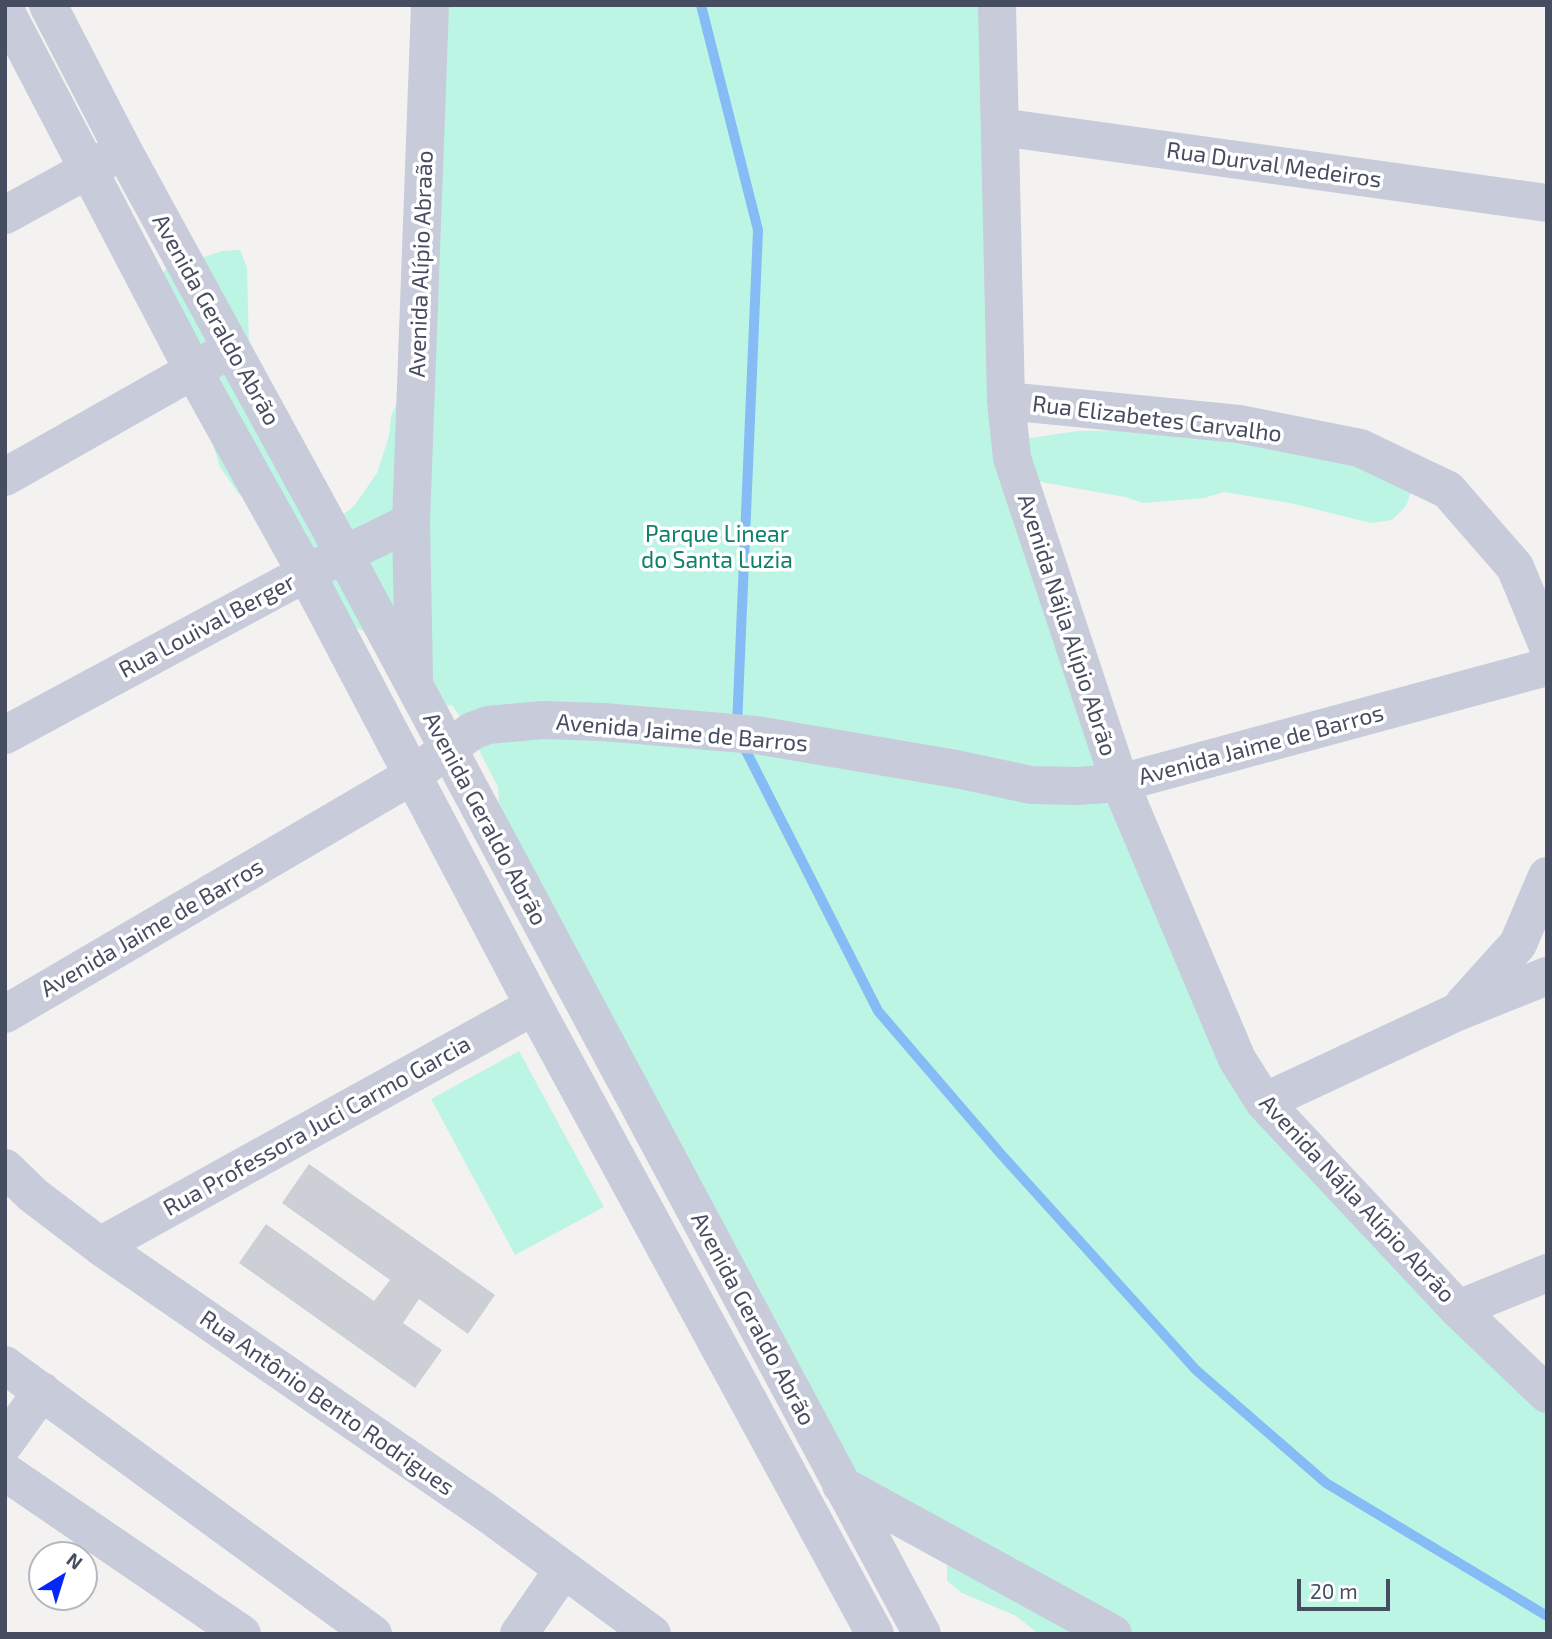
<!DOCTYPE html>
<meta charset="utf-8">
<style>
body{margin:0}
#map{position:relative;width:1552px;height:1639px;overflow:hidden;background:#f4f2f1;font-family:"Exo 2",sans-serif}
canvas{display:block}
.frame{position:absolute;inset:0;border:7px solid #474d61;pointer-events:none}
.north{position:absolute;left:28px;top:1541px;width:70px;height:70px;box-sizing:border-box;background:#fff;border:2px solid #b5b8c0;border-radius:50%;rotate:38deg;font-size:19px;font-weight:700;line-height:28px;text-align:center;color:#474d61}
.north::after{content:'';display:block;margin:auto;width:24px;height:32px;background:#0525fa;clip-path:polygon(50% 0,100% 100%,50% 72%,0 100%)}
.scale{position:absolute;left:1297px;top:1579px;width:93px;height:32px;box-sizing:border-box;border:4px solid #474d61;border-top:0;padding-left:9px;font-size:21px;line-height:24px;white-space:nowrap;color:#474d61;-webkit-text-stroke:5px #fff;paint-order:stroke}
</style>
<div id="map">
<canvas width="1552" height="1639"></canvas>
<div class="frame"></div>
<div class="north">N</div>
<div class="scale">20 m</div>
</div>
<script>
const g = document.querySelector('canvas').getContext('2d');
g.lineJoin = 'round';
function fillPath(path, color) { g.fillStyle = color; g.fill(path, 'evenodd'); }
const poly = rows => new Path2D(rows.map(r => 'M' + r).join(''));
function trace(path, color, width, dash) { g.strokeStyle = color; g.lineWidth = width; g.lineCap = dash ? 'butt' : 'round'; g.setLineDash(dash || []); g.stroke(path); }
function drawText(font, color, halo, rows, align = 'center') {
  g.font = font + ' "Exo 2",sans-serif'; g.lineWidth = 7; g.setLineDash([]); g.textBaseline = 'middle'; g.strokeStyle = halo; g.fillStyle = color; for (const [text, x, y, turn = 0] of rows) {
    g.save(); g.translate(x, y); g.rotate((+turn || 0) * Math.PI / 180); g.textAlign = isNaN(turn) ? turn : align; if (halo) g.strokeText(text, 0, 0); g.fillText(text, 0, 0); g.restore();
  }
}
const green = poly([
 [430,5,997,5,1010,441,1077,431,1145,430,1310,444,1412,489,1406,506,1392,520,1371,523,1290,503,1224,492,1204,498,1143,503,1125,497,1019,478,1237,1059,1547,1394,1547,1634,1113,1634,842,1485,499,803,498,787,467,727,452,705,446,706,379,637,343,623,266,523,238,493,220,467,160,277,171,262,187,252,204,257,222,251,240,250,247,268,249,346,340,517,354,506,377,473,389,436,391,416,399,398],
 [519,1051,604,1207,515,1255,431,1099],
 [947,1562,1100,1634,1039,1634,1016,1616,962,1593,947,1581]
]);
const stream = poly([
 [701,5,758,230,737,726],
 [742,743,878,1011,1000,1153,1196,1370,1326,1483,1547,1616]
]);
const building = poly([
 [309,1164,495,1295,468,1334,419,1299,403,1323,442,1350,415,1388,239,1263,266,1224,374,1301,390,1280,282,1203]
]);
const minor = poly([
 [48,5,123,150,344,554,922,1634],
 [997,5,1006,401,1012,458,1120,783,1237,1059,1264,1102,1458,1309,1547,1394],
 [5,10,193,370,306,573,534,1006,875,1634],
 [1000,127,1547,203],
 [5,215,111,157],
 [1006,401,1239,424,1360,448,1448,490,1515,567,1547,644],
 [5,477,215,358],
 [414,678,411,522,430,5],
 [5,735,306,573,411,522],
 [1463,1005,1518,944,1547,876],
 [5,1014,413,775,472,731,488,725,543,720,603,722,756,735,956,769,1031,785,1078,786,1120,783,1547,667],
 [1264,1102,1457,1012,1547,976],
 [5,1168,33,1195,100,1246,487,1513,652,1634],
 [100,1246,534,1006],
 [1458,1309,1547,1273],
 [5,1365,373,1634],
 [5,1443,42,1391],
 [5,1472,242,1634],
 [841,1485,1113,1634],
 [519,1634,563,1570]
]);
const streetNames = [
 ["Rua Durval Medeiros",1274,165,8],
 ["Avenida Alípio Abraão",421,264,-88],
 ["Avenida Geraldo Abrão",216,320,61],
 ["Rua Elizabetes Carvalho",1157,419,7],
 ["Avenida Nájla Alípio Abrão",1067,625,72],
 ["Rua Louival Berger",207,626,-28],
 ["Avenida Jaime de Barros",682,733,5],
 ["Avenida Jaime de Barros",1261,745,-15],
 ["Avenida Geraldo Abrão",485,819,62],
 ["Avenida Jaime de Barros",152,928,-30],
 ["Rua Professora Juci Carmo Garcia",317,1126,-29],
 ["Avenida Nájla Alípio Abrão",1357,1199,47],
 ["Avenida Geraldo Abrão",753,1319,62],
 ["Rua Antônio Bento Rodrigues",327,1403,35]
];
const parkNames = [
 ["Parque Linear",717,534],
 ["do Santa Luzia",717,560]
];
fillPath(green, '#bcf5e3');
trace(stream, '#85bcf6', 10);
fillPath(building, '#cdcfd7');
trace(minor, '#c7cbda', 38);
drawText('23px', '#474d61', '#fff', streetNames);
drawText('23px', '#0d816a', '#fff', parkNames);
</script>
